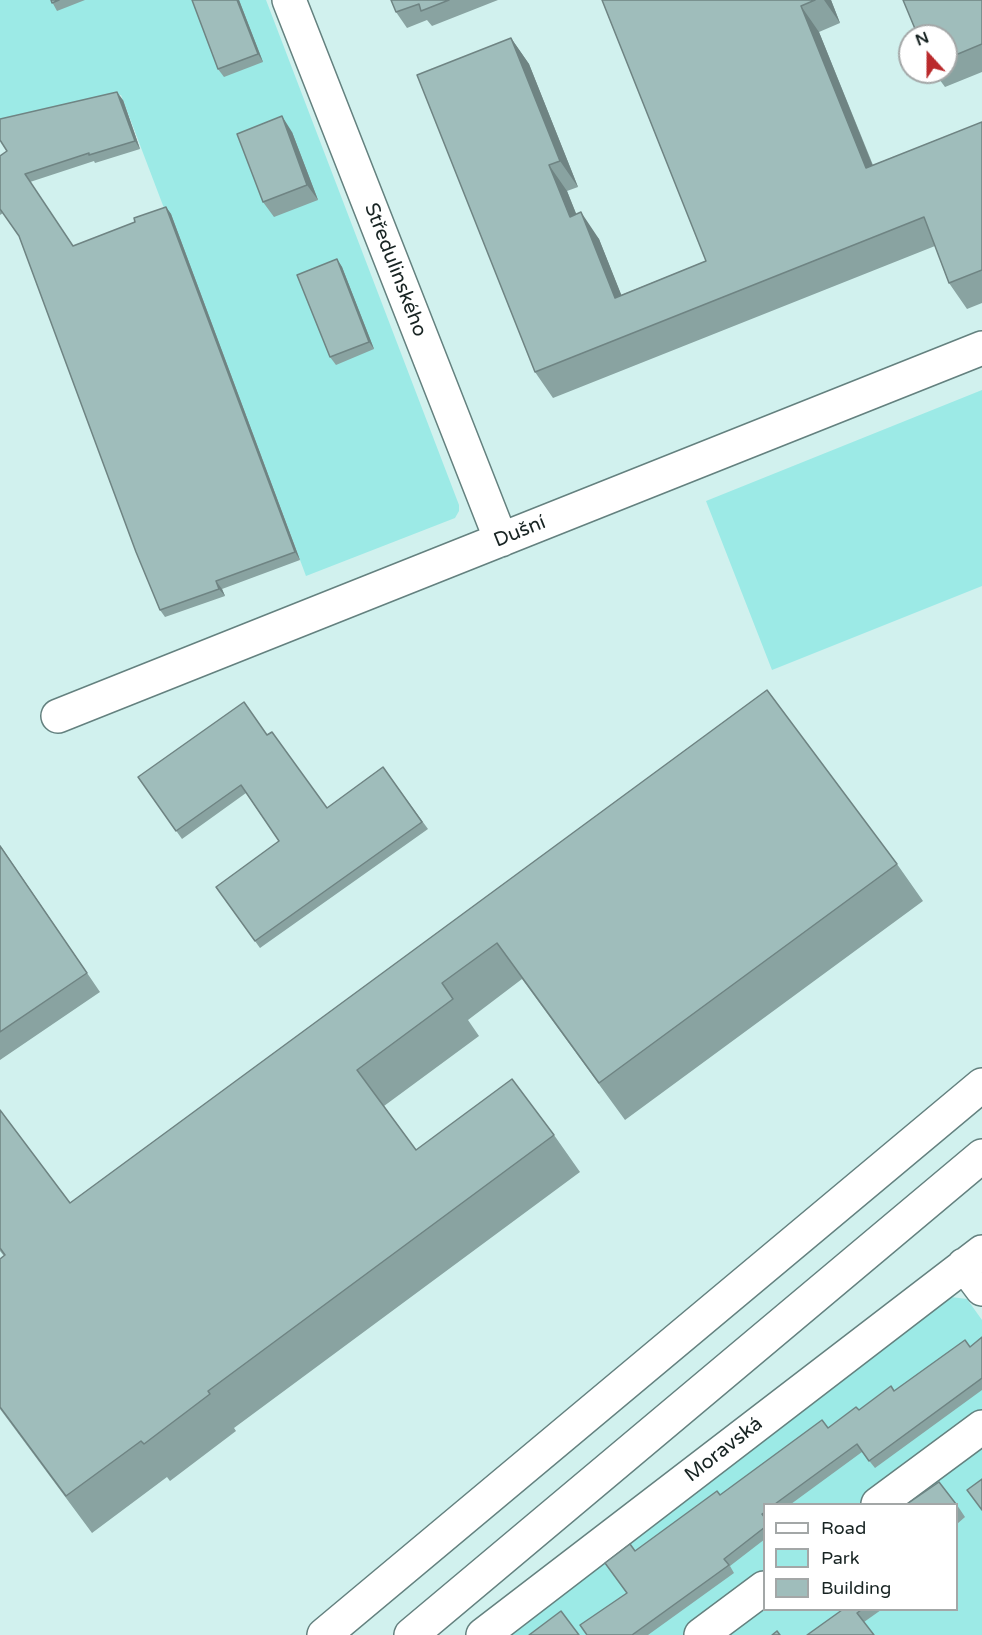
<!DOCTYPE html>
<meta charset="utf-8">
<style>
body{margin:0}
#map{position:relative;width:982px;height:1635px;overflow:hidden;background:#d1f1ee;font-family:"Varela Round",sans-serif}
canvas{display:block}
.legend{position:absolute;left:763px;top:1503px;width:195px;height:108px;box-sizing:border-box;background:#fff;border:2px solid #a3a7a7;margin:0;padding:8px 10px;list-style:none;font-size:18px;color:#182423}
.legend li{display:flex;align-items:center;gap:12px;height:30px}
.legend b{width:30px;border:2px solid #a3a7a7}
.north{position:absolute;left:898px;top:24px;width:60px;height:60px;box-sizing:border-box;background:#fff;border:2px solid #a3a7a7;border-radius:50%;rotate:339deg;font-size:16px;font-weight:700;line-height:24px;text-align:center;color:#182423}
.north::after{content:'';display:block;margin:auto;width:21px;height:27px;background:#ba2a2c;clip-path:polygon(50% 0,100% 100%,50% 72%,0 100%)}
</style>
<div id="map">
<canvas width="982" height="1635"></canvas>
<ul class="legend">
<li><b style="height:8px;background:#fff"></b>Road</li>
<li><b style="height:16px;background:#9ceae6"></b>Park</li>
<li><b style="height:16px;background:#9fbdbb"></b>Building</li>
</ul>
<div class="north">N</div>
</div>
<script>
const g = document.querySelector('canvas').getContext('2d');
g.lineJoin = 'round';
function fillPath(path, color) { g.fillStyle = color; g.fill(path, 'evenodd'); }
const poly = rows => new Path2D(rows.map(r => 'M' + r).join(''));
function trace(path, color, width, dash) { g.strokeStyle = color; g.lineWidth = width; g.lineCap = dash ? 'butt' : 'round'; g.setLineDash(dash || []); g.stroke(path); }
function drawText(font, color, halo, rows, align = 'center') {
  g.font = font + ' "Varela Round",sans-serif'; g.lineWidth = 5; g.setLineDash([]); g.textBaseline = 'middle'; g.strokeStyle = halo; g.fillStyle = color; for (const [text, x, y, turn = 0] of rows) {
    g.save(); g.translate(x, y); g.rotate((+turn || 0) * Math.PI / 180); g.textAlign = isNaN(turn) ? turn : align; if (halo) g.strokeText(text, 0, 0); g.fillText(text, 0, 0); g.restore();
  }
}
const green = poly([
 [0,0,266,0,459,505,459,511,455,518,306,576,171,215,167,216,121,95,0,123],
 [982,390,982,586,772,670,706,501],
 [951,1297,967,1299,982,1320,982,1415,860,1504,764,1504,764,1575,683,1635,511,1635],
 [982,1441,982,1635,717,1635,764,1600,764,1610,956,1610,956,1504,895,1504]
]);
const minor = poly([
 [289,0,501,540],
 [58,716,982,348],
 [964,1265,982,1289],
 [878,1504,982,1427],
 [324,1635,982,1085],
 [411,1635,982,1156],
 [483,1635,982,1252],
 [701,1635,764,1588]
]);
const wall = poly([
 [51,0,85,0,57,11],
 [239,0,263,62,224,77,218,69],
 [391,0,498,0,432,26,427,20,407,28,396,12],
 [602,0,831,0,840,23,819,32,873,165,982,122,982,303,967,309,949,283,935,246,553,398,535,372,511,38,529,64,578,187,567,191,576,214,599,239,621,295,706,261],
 [982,0,982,72,945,87,934,72,946,72,946,36],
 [123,100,140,149,95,163,94,161,30,182,73,246,135,222,166,207,171,214,300,560,222,589,225,596,165,617,160,610,19,236,3,213,0,215,0,156],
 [292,132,318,200,274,217,263,202],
 [337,259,342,267,374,349,336,365,330,357],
 [767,690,897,864,923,901,625,1120,522,979,468,1020,479,1036,384,1106,416,1150,554,1135,580,1172,234,1428,236,1431,170,1481,167,1477,92,1533,0,1409,0,1259,4,1256,0,1251,0,1110,70,1203],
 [267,735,327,808,383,767,428,829,260,948,216,887,279,841,246,793,182,839,138,777],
 [0,845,100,992,0,1060],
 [982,1337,982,1390,875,1468,862,1452,791,1504,765,1504,765,1539,730,1566,734,1573,648,1635,587,1635,627,1593,635,1551,720,1495,828,1428,894,1391,970,1347],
 [957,1505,965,1517,957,1524],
 [842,1610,881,1610,864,1622]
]);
const shadedWall = poly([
 [237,0,239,0,263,62,258,54],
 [824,0,831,0,840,23],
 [801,6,819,32,884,194,866,168],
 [511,38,529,64,578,187,560,161],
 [117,92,123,100,140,149,135,141],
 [282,116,292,132,318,200,307,185],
 [549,165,567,191,588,243,570,217],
 [166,207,171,214,300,560,295,552],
 [581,212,599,239,633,324,615,298],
 [337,259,342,267,374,349,369,342],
 [216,581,222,589,225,596,219,589]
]);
const building = poly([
 [51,0,59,0,52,3,51,0],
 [192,0,237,0,258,54,218,69,192,0],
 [391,0,449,0,421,11,419,4,396,12,391,0],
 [602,0,815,0,801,6,866,168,982,122,982,270,949,283,924,217,535,372,417,75,511,38,560,161,549,165,570,217,581,212,615,298,706,261,602,0],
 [903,0,982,0,982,44,946,59,946,36,918,36,903,0],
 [117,92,135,141,89,155,89,153,25,174,73,246,135,222,134,218,166,207,295,552,216,581,219,589,160,610,136,552,19,236,0,209,0,156,7,151,0,140,0,119,117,92],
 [282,116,307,185,263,202,237,134,282,116],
 [337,259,369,342,330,357,297,275,337,259],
 [767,690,897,864,599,1083,497,943,442,983,453,999,357,1070,416,1150,512,1079,554,1135,208,1391,210,1394,144,1444,141,1441,66,1496,0,1407,0,1259,5,1255,0,1248,0,1110,70,1203,767,690],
 [244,702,267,735,272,732,327,808,383,767,422,822,255,941,216,887,279,841,241,785,176,831,138,777,244,702],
 [0,846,87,973,0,1032,0,846],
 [982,1337,982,1378,869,1461,857,1444,775,1504,765,1504,765,1512,762,1514,765,1518,765,1527,724,1559,729,1565,632,1635,587,1635,580,1625,627,1593,605,1563,630,1544,635,1551,717,1491,720,1495,822,1420,828,1428,856,1407,859,1410,891,1386,894,1391,965,1340,970,1347,982,1337],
 [982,1479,982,1510,967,1490,982,1479],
 [939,1482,956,1504,907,1504,939,1482],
 [842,1610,861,1610,857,1613,874,1635,807,1635,842,1610],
 [561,1611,579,1635,529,1635,561,1611],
 [777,1631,780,1635,772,1635,777,1631]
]);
const streetNames = [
 ["Středulinského",395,270,69],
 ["Dušní",520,532,-22],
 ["Moravská",724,1450,-38]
];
fillPath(green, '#9ceae6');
trace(minor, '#64817f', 36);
trace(minor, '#fff', 33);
fillPath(wall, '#89a3a1');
fillPath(shadedWall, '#6f8483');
fillPath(building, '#9fbdbb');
trace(building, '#6f8483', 1.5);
drawText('20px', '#182423', '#fff', streetNames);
</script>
